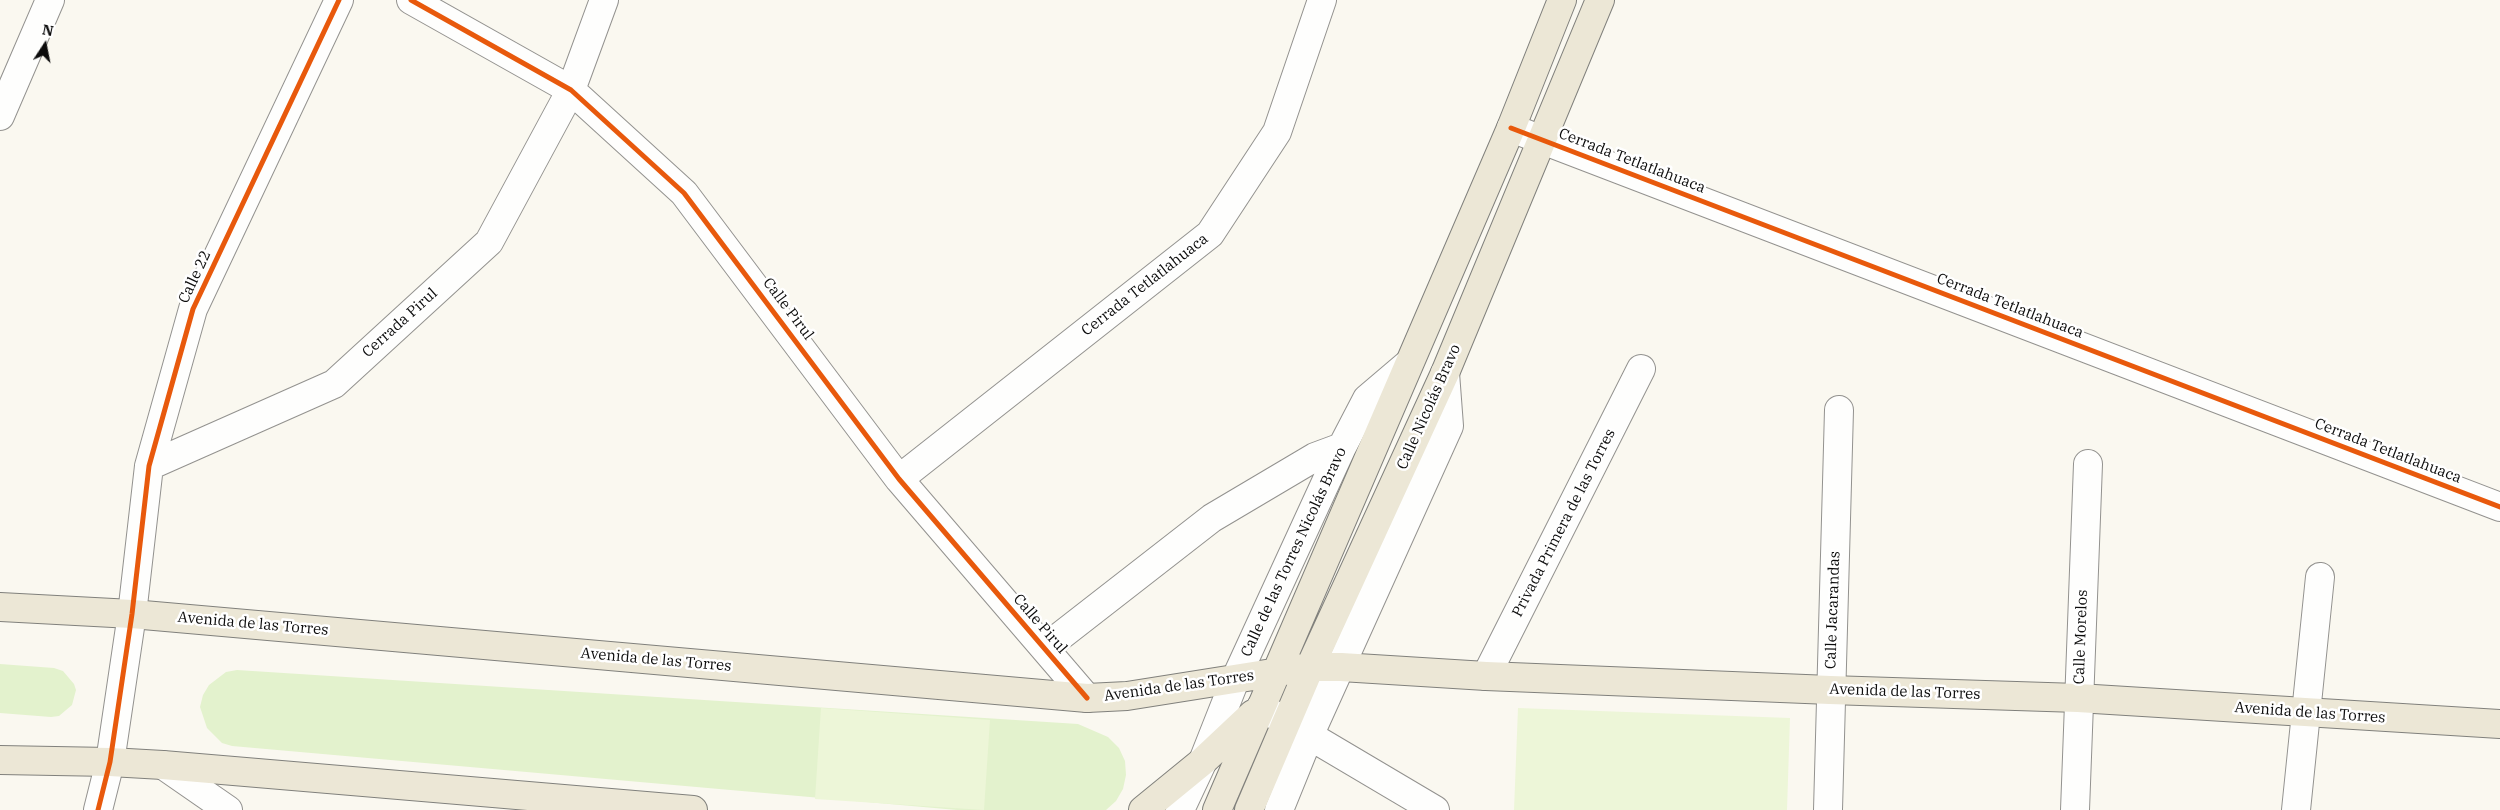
<!DOCTYPE html>
<meta charset="utf-8">
<style>
body{margin:0}
#map{position:relative;width:2500px;height:810px;overflow:hidden;background:#faf8f0;font-family:"IBM Plex Serif",serif}
canvas{display:block}
.north{position:absolute;left:20px;top:20px;width:50px;height:50px;-webkit-text-stroke:4px #fff;paint-order:stroke;rotate:11deg;font-size:14px;font-weight:700;line-height:20px;text-align:center;color:#0c0c0c}
.north::after{content:'';display:block;margin:auto;width:18px;height:22px;background:#0c0c0c;clip-path:polygon(50% 0,100% 100%,50% 72%,0 100%)}
</style>
<div id="map">
<canvas width="2500" height="810"></canvas>
<div class="north">N</div>
</div>
<script>
const g = document.querySelector('canvas').getContext('2d');
g.lineJoin = 'round';
function fillPath(path, color) { g.fillStyle = color; g.fill(path, 'evenodd'); }
const poly = rows => new Path2D(rows.map(r => 'M' + r).join(''));
function trace(path, color, width, dash) { g.strokeStyle = color; g.lineWidth = width; g.lineCap = dash ? 'butt' : 'round'; g.setLineDash(dash || []); g.stroke(path); }
function drawText(font, color, halo, rows, align = 'center') {
  g.font = font + ' "IBM Plex Serif",serif'; g.lineWidth = 5; g.setLineDash([]); g.textBaseline = 'middle'; g.strokeStyle = halo; g.fillStyle = color; for (const [text, x, y, turn = 0] of rows) {
    g.save(); g.translate(x, y); g.rotate((+turn || 0) * Math.PI / 180); g.textAlign = isNaN(turn) ? turn : align; if (halo) g.strokeText(text, 0, 0); g.fillText(text, 0, 0); g.restore();
  }
}
const green = poly([
 [0,664,54,668,63,671,74,684,76,690,72,705,59,716,51,717,0,713],
 [237,670,1078,724,1108,737,1119,748,1125,761,1126,775,1123,789,1116,801,1106,810,957,810,232,746,222,743,207,728,200,707,203,695,209,685,226,672]
]);
const pitch = poly([
 [821,708,990,720,984,810,815,799],
 [1518,708,1790,718,1787,810,1514,810]
]);
const minor = poly([
 [411,0,571,90,684,193,899,479,1087,698],
 [0,116,50,0],
 [1511,128,2500,507],
 [149,466,334,384,489,242,571,90,604,0],
 [899,479,1210,234,1277,132,1322,0],
 [1045,648,1212,518,1315,457,1342,447],
 [1486,676,1641,369],
 [1261,707,1435,810],
 [163,765,228,810],
 [98,810,110,762,132,614,149,466,193,309,339,0],
 [1180,810,1203,761,1235,680,1342,447,1367,399,1407,365],
 [1279,810,1309,736,1449,426,1445,373],
 [1828,810,1839,410],
 [2075,810,2088,464],
 [2296,810,2320,577]
]);
const major = poly([
 [0,607,132,614,1087,698,1127,696,1310,667,1341,667,1486,676,1830,690,2078,698,2500,724],
 [0,760,110,762,163,765,693,810],
 [1143,810,1203,761,1253,714],
 [1217,810,1511,128,1562,0],
 [1249,810,1310,667,1445,373,1600,0]
]);
const cycleway = poly([
 [411,0,571,90,684,193,899,479,1087,698],
 [1511,128,2500,507],
 [98,810,110,762,132,614,149,466,193,309,339,0]
]);
const streetNames = [
 ["Cerrada Tetlatlahuaca",1632,161,21],
 ["Calle 22",195,277,-65],
 ["Cerrada Tetlatlahuaca",1145,285,-38],
 ["Cerrada Tetlatlahuaca",2010,306,21],
 ["Calle Pirul",788,309,53],
 ["Cerrada Pirul",400,323,-42],
 ["Calle Nicolás Bravo",1429,407,-66],
 ["Cerrada Tetlatlahuaca",2388,451,21],
 ["Privada Primera de las Torres",1564,523,-63],
 ["Calle de las Torres Nicolás Bravo",1294,552,-65],
 ["Calle Jacarandas",1833,610,-88],
 ["Avenida de las Torres",253,624,5],
 ["Calle Pirul",1040,624,49],
 ["Calle Morelos",2081,637,-88],
 ["Avenida de las Torres",656,660,5],
 ["Avenida de las Torres",1179,686,-8],
 ["Avenida de las Torres",1905,692,2],
 ["Avenida de las Torres",2310,713,4]
];
fillPath(green, '#e3f2cd');
fillPath(pitch, '#edf6d8');
trace(minor, '#93928f', 30);
trace(major, '#80807c', 30);
trace(minor, '#fefefd', 28);
trace(major, '#ece7d6', 28);
trace(cycleway, '#e8590c', 5);
drawText('15px', '#0c0c0c', '#fff', streetNames);
</script>
